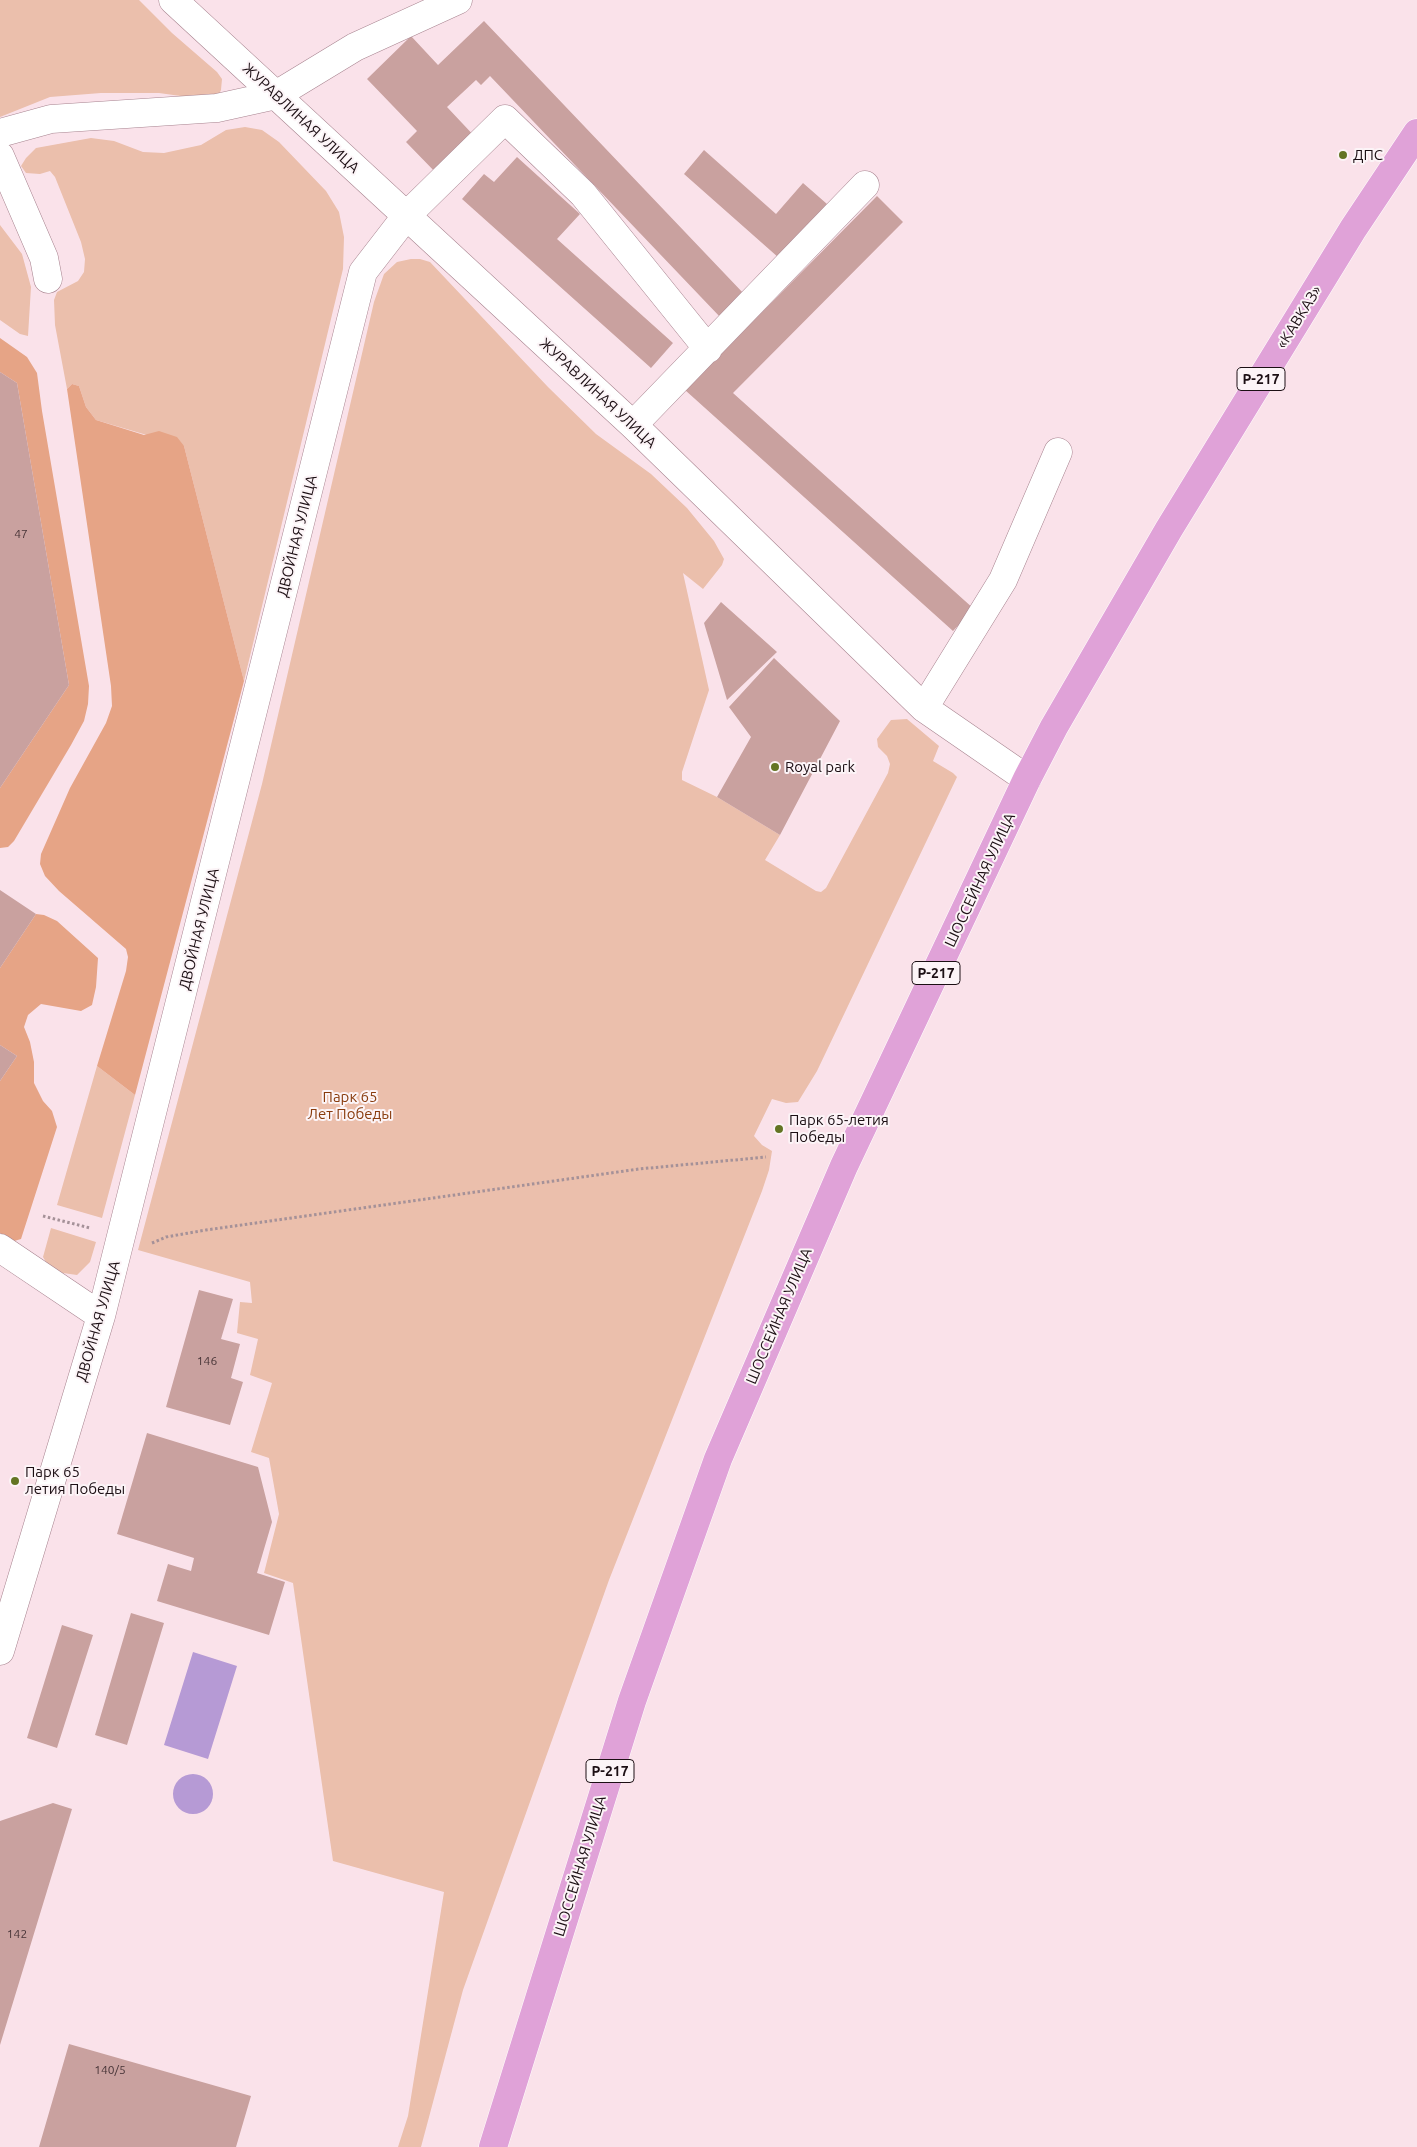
<!DOCTYPE html>
<meta charset="utf-8">
<style>
body{margin:0}
canvas{display:block;background:#fae2ea}
</style>
<canvas width="1417" height="2147"></canvas>
<script>
const g = document.querySelector('canvas').getContext('2d');
g.lineJoin = 'round';
function fillPath(path, color) { g.fillStyle = color; g.fill(path, 'evenodd'); }
const poly = rows => new Path2D(rows.map(r => 'M' + r).join(''));
function trace(path, color, width, dash) { g.strokeStyle = color; g.lineWidth = width; g.lineCap = dash ? 'butt' : 'round'; g.setLineDash(dash || []); g.stroke(path); }
function drawText(font, color, halo, rows, align = 'center') {
  g.font = font + ' Ubuntu,sans-serif'; g.lineWidth = 4; g.setLineDash([]); g.textBaseline = 'middle'; g.strokeStyle = halo; g.fillStyle = color; for (const [text, x, y, turn = 0] of rows) {
    g.save(); g.translate(x, y); g.rotate((+turn || 0) * Math.PI / 180); g.textAlign = isNaN(turn) ? turn : align; if (halo) g.strokeText(text, 0, 0); g.fillText(text, 0, 0); g.restore();
  }
}
const green = poly([
 [0,0,139,0,172,33,217,72,222,79,221,90,218,96,202,99,159,93,101,93,50,97,0,117],
 [245,127,262,130,279,142,326,191,339,212,344,237,343,269,244,681,184,446,96,420,86,407,79,386,72,384,67,389,55,325,54,300,57,292,78,281,84,272,85,259,81,242,55,177,50,171,40,174,26,173,21,166,26,158,36,148,91,138,114,141,143,152,164,153,201,145,226,130],
 [0,225,22,254,31,287,28,336,20,334,0,320],
 [411,259,420,259,430,262,548,387,596,434,651,474,687,508,714,541,724,559,722,565,703,589,683,573,709,690,682,772,682,780,717,797,780,835,765,860,816,891,821,892,826,888,888,773,890,764,887,756,878,747,877,739,891,720,907,719,939,746,933,761,953,773,957,777,817,1071,798,1102,786,1103,772,1099,754,1136,762,1145,772,1151,769,1170,762,1191,609,1580,463,1990,421,2147,398,2147,408,2116,444,1892,333,1861,293,1583,264,1573,279,1514,269,1458,251,1452,272,1383,250,1375,258,1339,237,1333,240,1302,252,1303,250,1282,138,1250,262,784,374,302,384,274,397,262],
 [97,1066,135,1095,102,1218,57,1205],
 [51,1228,96,1242,90,1262,77,1275,56,1272,49,1267,43,1257]
]);
const forest = poly([
 [0,338,27,357,37,373,42,411,89,686,88,704,84,721,71,745,14,841,8,847,0,848,0,788,69,685,17,383,0,372],
 [72,384,79,386,86,407,96,420,144,435,159,431,177,437,184,446,244,681,135,1095,97,1066,126,971,128,957,126,949,59,891,45,876,40,864,41,854,70,788,106,723,112,706,111,686,67,389],
 [36,914,44,915,57,921,98,958,96,987,92,1005,81,1011,41,1004,28,1015,24,1027,30,1042,34,1062,34,1083,43,1101,52,1111,57,1127,21,1239,11,1242,0,1233,0,1081,17,1056,0,1045,0,968]
]);
const water = poly([
 [193,1652,237,1666,208,1759,164,1745],
 '173 1794a20 20 0 1 1 40 0a20 20 0 1 1-40 0Z'
]);
const building = poly([
 [484,21,745,295,721,318,490,76,481,85,476,80,447,107,478,140,439,176,406,142,417,131,367,79,411,36,438,65],
 [704,150,776,214,803,183,827,204,779,258,684,174],
 [517,157,580,214,557,239,673,343,651,368,462,199,484,174,494,182],
 [877,196,903,222,733,393,974,609,953,631,685,390],
 [0,372,17,383,69,685,0,788],
 [721,602,777,652,727,700,704,623],
 [774,658,840,721,780,835,717,797,751,737,729,707],
 [0,890,36,914,0,968],
 [0,1045,17,1056,0,1081],
 [199,1290,233,1299,221,1339,240,1344,231,1378,243,1382,230,1425,166,1407],
 [147,1433,258,1467,272,1522,257,1573,285,1582,269,1635,157,1601,168,1564,191,1571,194,1558,117,1534],
 [131,1613,164,1623,127,1745,95,1735],
 [62,1625,93,1635,57,1748,27,1738],
 [53,1803,72,1809,0,2045,0,1821],
 [69,2044,251,2096,236,2147,39,2147]
]);
const path = poly([
 [43,1216,90,1228],
 [152,1243,166,1237,206,1230,639,1169,766,1157]
]);
const minor = poly([
 [173,0,633,425,924,708,1027,779],
 [0,133,51,119,217,108,276,95,355,47,458,0],
 [0,156,44,258,48,279],
 [633,425,865,185],
 [924,708,1003,580,1058,452],
 [0,1248,101,1316],
 [0,1651,101,1316,363,272,407,215,505,119,583,194,708,349]
]);
const highway = poly([
 [493,2147,632,1701,718,1459,844,1166,1027,779,1054,727,1169,529,1353,229,1417,133]
]);
const markers = [
 [1343,155,5,"#637423"],
 [775,767,5,"#637423"],
 [779,1129,5,"#637423"],
 [15,1481,5,"#637423"]
];
const numberNames = [
 ["47",21,534],
 ["146",207,1361],
 ["142",17,1934],
 ["140/5",110,2070]
];
const shields = [
 [1261,379,48],
 [936,973,48],
 [610,1771,48]
];
const shieldNames = [
 ["Р-217",1261,379],
 ["Р-217",936,973],
 ["Р-217",610,1771]
];
const streetNames = [
 ["ЖУРАВЛИНАЯ УЛИЦА",301,118,43],
 ["«КАВКАЗ»",1299,317,-58],
 ["ЖУРАВЛИНАЯ УЛИЦА",598,393,43],
 ["ДВОЙНАЯ УЛИЦА",297,536,-76],
 ["ШОССЕЙНАЯ УЛИЦА",980,880,-65],
 ["ДВОЙНАЯ УЛИЦА",199,929,-76],
 ["ШОССЕЙНАЯ УЛИЦА",779,1316,-67],
 ["ДВОЙНАЯ УЛИЦА",98,1321,-74],
 ["ШОССЕЙНАЯ УЛИЦА",580,1866,-73]
];
const poiNames = [
 ["ДПС",1353,155],
 ["Royal park",785,767],
 ["Парк 65-летия",789,1120],
 ["Победы",789,1137],
 ["Парк 65",25,1472],
 ["летия Победы",25,1489]
];
const parkNames = [
 ["Парк 65",350,1097],
 ["Лет Победы",350,1114]
];
fillPath(green, '#ebbfac');
fillPath(forest, '#e6a486');
fillPath(water, '#b69ad5');
fillPath(building, '#c9a19f');
trace(minor, '#a7838f', 29);
trace(highway, '#fff', 29);
trace(path, '#a59198', 3, [2.5, 2.5]);
trace(minor, '#fff', 28);
trace(highway, '#e0a2d8', 28);
for (const [x, y, r, color] of markers) { const dot = new Path2D(); dot.arc(x, y, r, 0, 2 * Math.PI); g.fillStyle = color; g.fill(dot); trace(dot, '#fcf4f7', 2); }
drawText('12px', '#473437', null, numberNames);
for (const [x, y, w] of shields) { const box = new Path2D(); box.roundRect(x - w / 2, y - 11.5, w, 23, 4); g.fillStyle = '#fcf4f7'; g.fill(box); trace(box, '#1c0f14', 1); }
drawText('bold 14px', '#1c0f14', null, shieldNames);
drawText('15px', '#1c0f14', '#fcf4f7', streetNames);
drawText('15px', '#1c0f14', '#fcf4f7', poiNames, 'left');
drawText('15px', '#893c0e', '#fcf4f7', parkNames);
</script>
